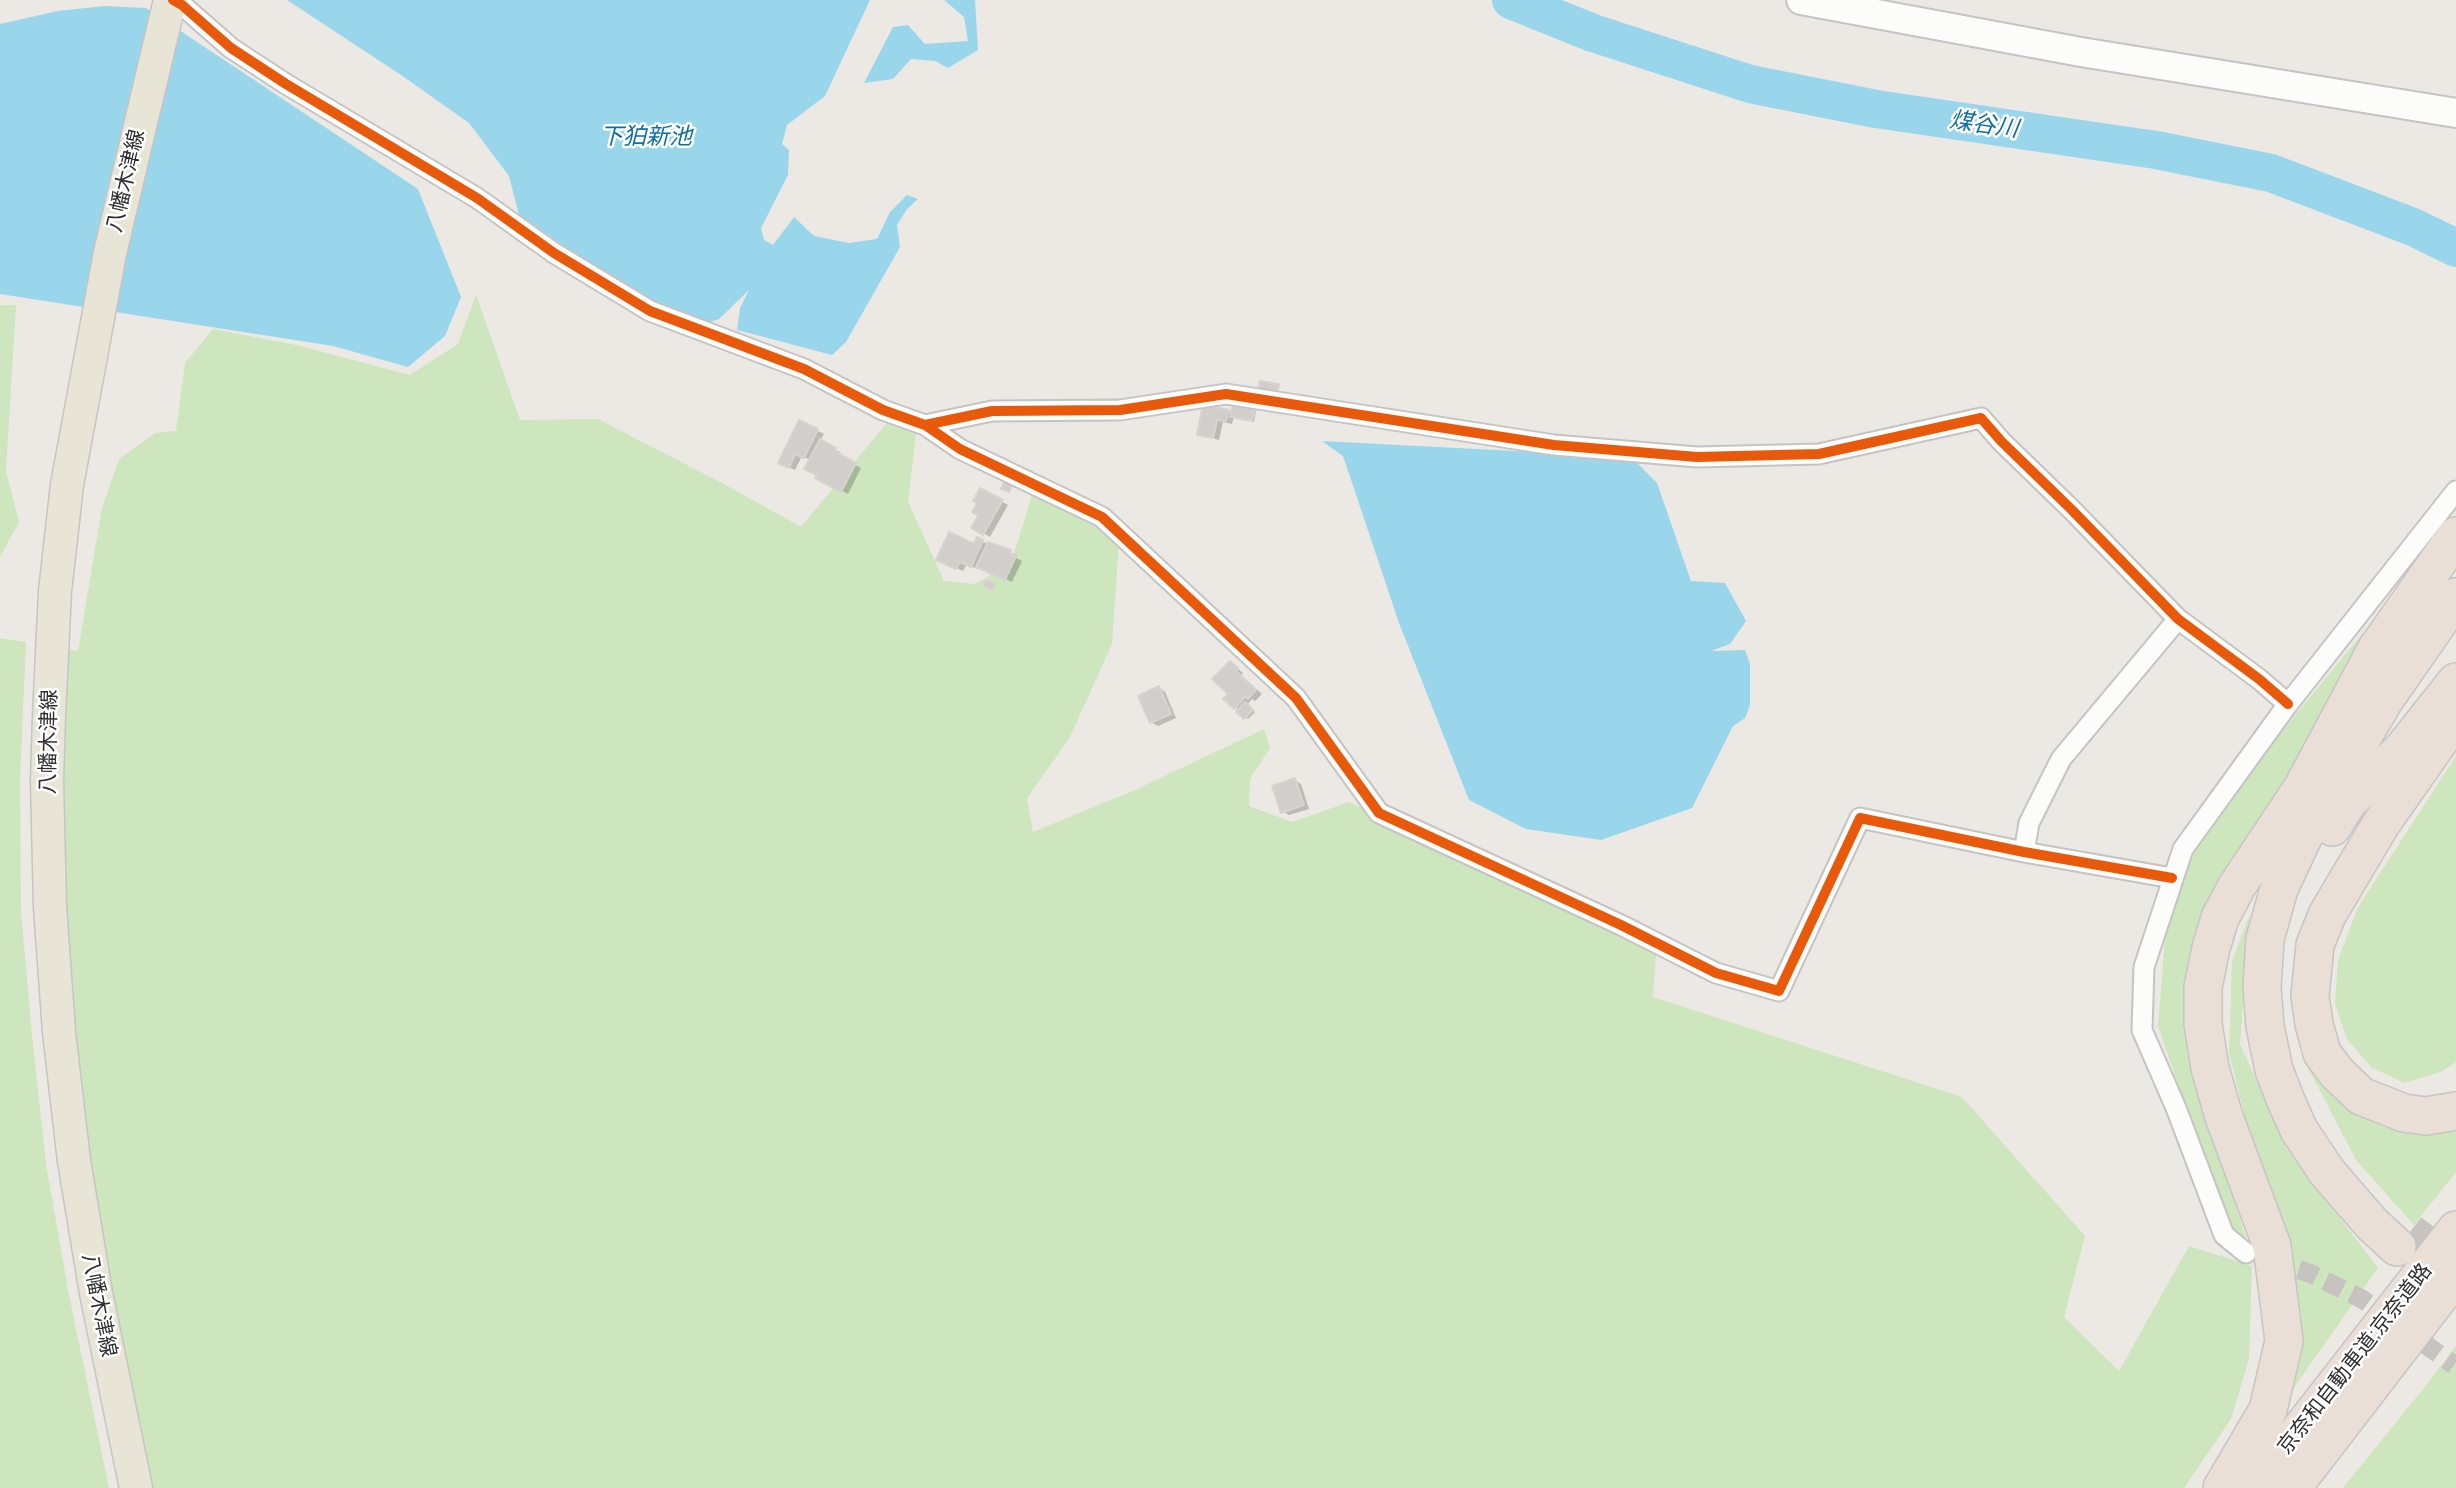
<!DOCTYPE html>
<meta charset="utf-8">
<style>
body{margin:0}
canvas{display:block;background:#ece8e4}
</style>
<canvas width="2456" height="1488"></canvas>
<script>
const g = document.querySelector('canvas').getContext('2d');
g.lineJoin = 'round';
function fillPath(path, color) { g.fillStyle = color; g.fill(path, 'evenodd'); }
const poly = rows => new Path2D(rows.map(r => 'M' + r).join(''));
function trace(path, color, width, dash) { g.strokeStyle = color; g.lineWidth = width; g.lineCap = dash ? 'butt' : 'round'; g.setLineDash(dash || []); g.stroke(path); }
function drawText(font, color, halo, rows, align = 'center') {
  g.font = font + ' Raleway,"Noto Sans JP",sans-serif'; g.lineWidth = 5; g.setLineDash([]); g.textBaseline = 'middle'; g.strokeStyle = halo; g.fillStyle = color; for (const [text, x, y, turn = 0] of rows) {
    g.save(); g.translate(x, y); g.rotate((+turn || 0) * Math.PI / 180); g.textAlign = isNaN(turn) ? turn : align; if (halo) g.strokeText(text, 0, 0); g.fillText(text, 0, 0); g.restore();
  }
}
const green = poly([
 [476,295,520,420,598,419,722,483,801,527,890,419,917,426,908,502,944,581,975,584,1011,563,1034,489,1119,542,1112,644,1069,739,1027,798,1033,832,1135,790,1264,729,1270,748,1250,779,1249,806,1292,822,1349,802,1656,955,1653,997,1962,1097,2085,1236,2064,1317,2119,1371,2189,1246,2252,1266,2249,1359,2231,1419,2184,1488,149,1488,85,1159,71,1031,60,780,66,649,78,651,102,508,119,459,155,433,176,431,185,363,213,329,296,345,410,375,458,344],
 [0,305,16,305,6,471,19,522,0,557],
 [2389,601,2289,779,2223,872,2194,933,2186,979,2187,1054,2248,1244,2228,1230,2158,1026,2166,927,2187,859,2214,814],
 [0,638,26,642,20,779,21,911,32,1035,46,1164,69,1295,109,1488,0,1488],
 [2456,756,2456,1062,2443,1071,2404,1083,2371,1067,2347,1039,2335,1004,2338,960,2358,907],
 [2250,914,2240,1044,2287,1149,2378,1268,2286,1399,2250,1138,2229,1053,2232,961],
 [2305,1044,2317,1072,2456,1119,2456,1172,2414,1225,2356,1160,2308,1068],
 [2456,1346,2456,1488,2343,1488,2427,1384]
]);
const water = poly([
 [287,0,870,0,825,96,787,125,782,144,789,150,788,175,761,228,764,240,773,245,794,217,814,236,849,243,877,239,890,212,907,195,918,199,907,209,897,225,900,247,846,342,832,355,737,330,740,308,749,290,719,319,702,325,647,303,519,215,509,176,469,123,401,75],
 [944,0,975,0,978,50,948,68,935,61,911,59,893,79,864,83,893,27,908,25,925,44,968,41,964,17],
 [105,6,146,8,418,189,461,297,445,336,408,367,333,346,0,294,0,24,58,11],
 [1322,441,1631,457,1657,483,1691,581,1725,583,1746,621,1730,644,1711,651,1745,650,1750,664,1750,705,1745,718,1733,726,1692,808,1601,840,1526,829,1469,800,1399,623,1343,456]
]);
const shadow = poly([
 [1254,410,1256,411,1254,422,1234,417,1232,424,1223,422,1219,440,1199,434,1228,411,1232,414],
 [800,422,824,434,820,441,841,453,839,456,861,468,848,494,817,477,819,475,811,460,802,456,795,470,786,466],
 [981,490,1008,505,990,537,973,527,980,515],
 [978,540,1017,555,1016,558,1022,561,1012,582,979,566,977,569,967,564,963,571,945,563,975,546],
 [1230,663,1243,673,1241,675,1262,694,1255,701,1252,699,1247,705,1255,712,1248,719,1235,707,1231,694],
 [1159,688,1165,692,1176,718,1158,726,1151,722],
 [1294,780,1301,784,1309,809,1289,815,1282,811]
]);
const river = poly([
 [1511,0,1593,33,1750,84,1876,109,2156,150,2271,173,2413,227,2456,248]
]);
const building = poly([
 [1260,381,1279,384,1277,395,1258,391,1260,381],
 [1203,404,1229,410,1226,421,1217,420,1213,438,1197,435,1203,404],
 [1233,404,1255,408,1252,421,1230,417,1233,404],
 [799,420,818,429,804,458,795,454,789,468,778,463,799,420],
 [820,439,836,448,834,451,856,463,841,492,815,478,817,475,804,469,820,439],
 [1005,480,1013,483,1009,492,1001,489,1005,480],
 [980,488,1003,500,983,535,971,528,978,516,972,512,977,503,973,501,980,488],
 [949,532,974,544,977,537,983,540,971,567,960,562,956,569,936,560,949,532],
 [988,542,1011,550,1010,554,1016,556,1005,580,976,567,988,542],
 [986,580,995,583,992,590,984,586,986,580],
 [1230,661,1238,668,1236,671,1256,690,1248,699,1245,697,1234,709,1223,699,1228,694,1212,679,1230,661],
 [1159,686,1171,714,1150,723,1138,696,1159,686],
 [1245,702,1253,710,1244,719,1236,712,1245,702],
 [1295,778,1304,805,1281,813,1272,786,1295,778]
]);
const streetTunnel = poly([
 [2271,1261,2309,1273,2362,1299,2454,1365]
]);
const highwayTunnel = poly([
 [2410,1232,2456,1267]
]);
const street = poly([
 [173,0,182,5,231,48,286,84,477,198,554,253,650,311,804,369,883,410,925,425,960,449,1102,517,1296,698,1379,813,1621,925,1716,973,1779,991,1860,818,2024,852,2172,878],
 [925,425,992,411,1120,410,1226,394,1554,445,1697,457,1819,454,1981,418,2001,441,2072,510,2178,619,2259,679,2288,704],
 [2024,852,2029,823,2061,759,2178,619],
 [2246,1253,2224,1235,2176,1108,2142,1030,2144,967,2183,849,2288,704,2456,491]
]);
const secondary = poly([
 [1801,0,2081,52,2456,113]
]);
const primary = poly([
 [136,1488,96,1293,74,1161,59,1032,50,907,47,781,49,716,55,591,67,485,110,253,170,0]
]);
const highway = poly([
 [2449,727,2381,824,2327,915,2315,945,2310,996,2314,1024,2322,1053,2337,1073,2361,1096,2404,1113,2426,1116,2456,1111],
 [2332,827,2348,802,2402,750,2456,682],
 [2397,1247,2372,1224,2327,1172,2299,1130,2286,1101,2274,1070,2265,1026,2262,987,2265,939,2279,889,2305,833,2385,699,2456,597],
 [2222,1488,2268,1410,2284,1341,2272,1246,2224,1117,2210,1068,2203,1024,2203,987,2211,948,2220,918,2237,886,2303,787,2376,650,2456,536],
 [2255,1488,2456,1230],
 [2292,1488,2456,1275]
]);
const cycleway = poly([
 [173,0,182,5,231,48,286,84,477,198,554,253,650,311,804,369,883,410,925,425,960,449,1102,517,1296,698,1379,813,1621,925,1716,973,1779,991,1860,818,2024,852,2172,878],
 [925,425,992,411,1120,410,1226,394,1554,445,1697,457,1819,454,1981,418,2001,441,2072,510,2178,619,2259,679,2288,704]
]);
const streetNames = [
 ["八幡木津線",126,181,-77],
 ["八幡木津線",49,742,-89],
 ["八幡木津線",99,1305,79],
 ["京奈和自動車道;京奈道路",2355,1359,-52]
];
const waterNames = [
 ["煤谷川",1984,125,8],
 ["下狛新池",646,137]
];
fillPath(green, '#cee6be');
fillPath(water, '#99d6ec');
fillPath(shadow, '#0003');
trace(river, '#99d6ec', 38);
fillPath(building, '#d1cecb');
trace(building, '#d7d4d0', 2);
trace(streetTunnel, '#c6c3c0', 19, [19, 10]);
trace(highwayTunnel, '#c6c3c0', 37, [37, 18]);
trace(street, '#c5c4c5', 23);
trace(secondary, '#c5c4c5', 32);
trace(primary, '#c6c5c4', 35);
trace(highway, '#c6c5c4', 40);
trace(street, '#fcfcfb', 19);
trace(secondary, '#fcfcfb', 28);
trace(primary, '#e8e4d6', 32);
trace(highway, '#eadfd6', 37);
trace(cycleway, '#e8590c', 10);
drawText('21px', '#2e2e2e', '#fff', streetNames);
drawText('italic 23px', '#0d6fa3', '#fff', waterNames);
</script>
